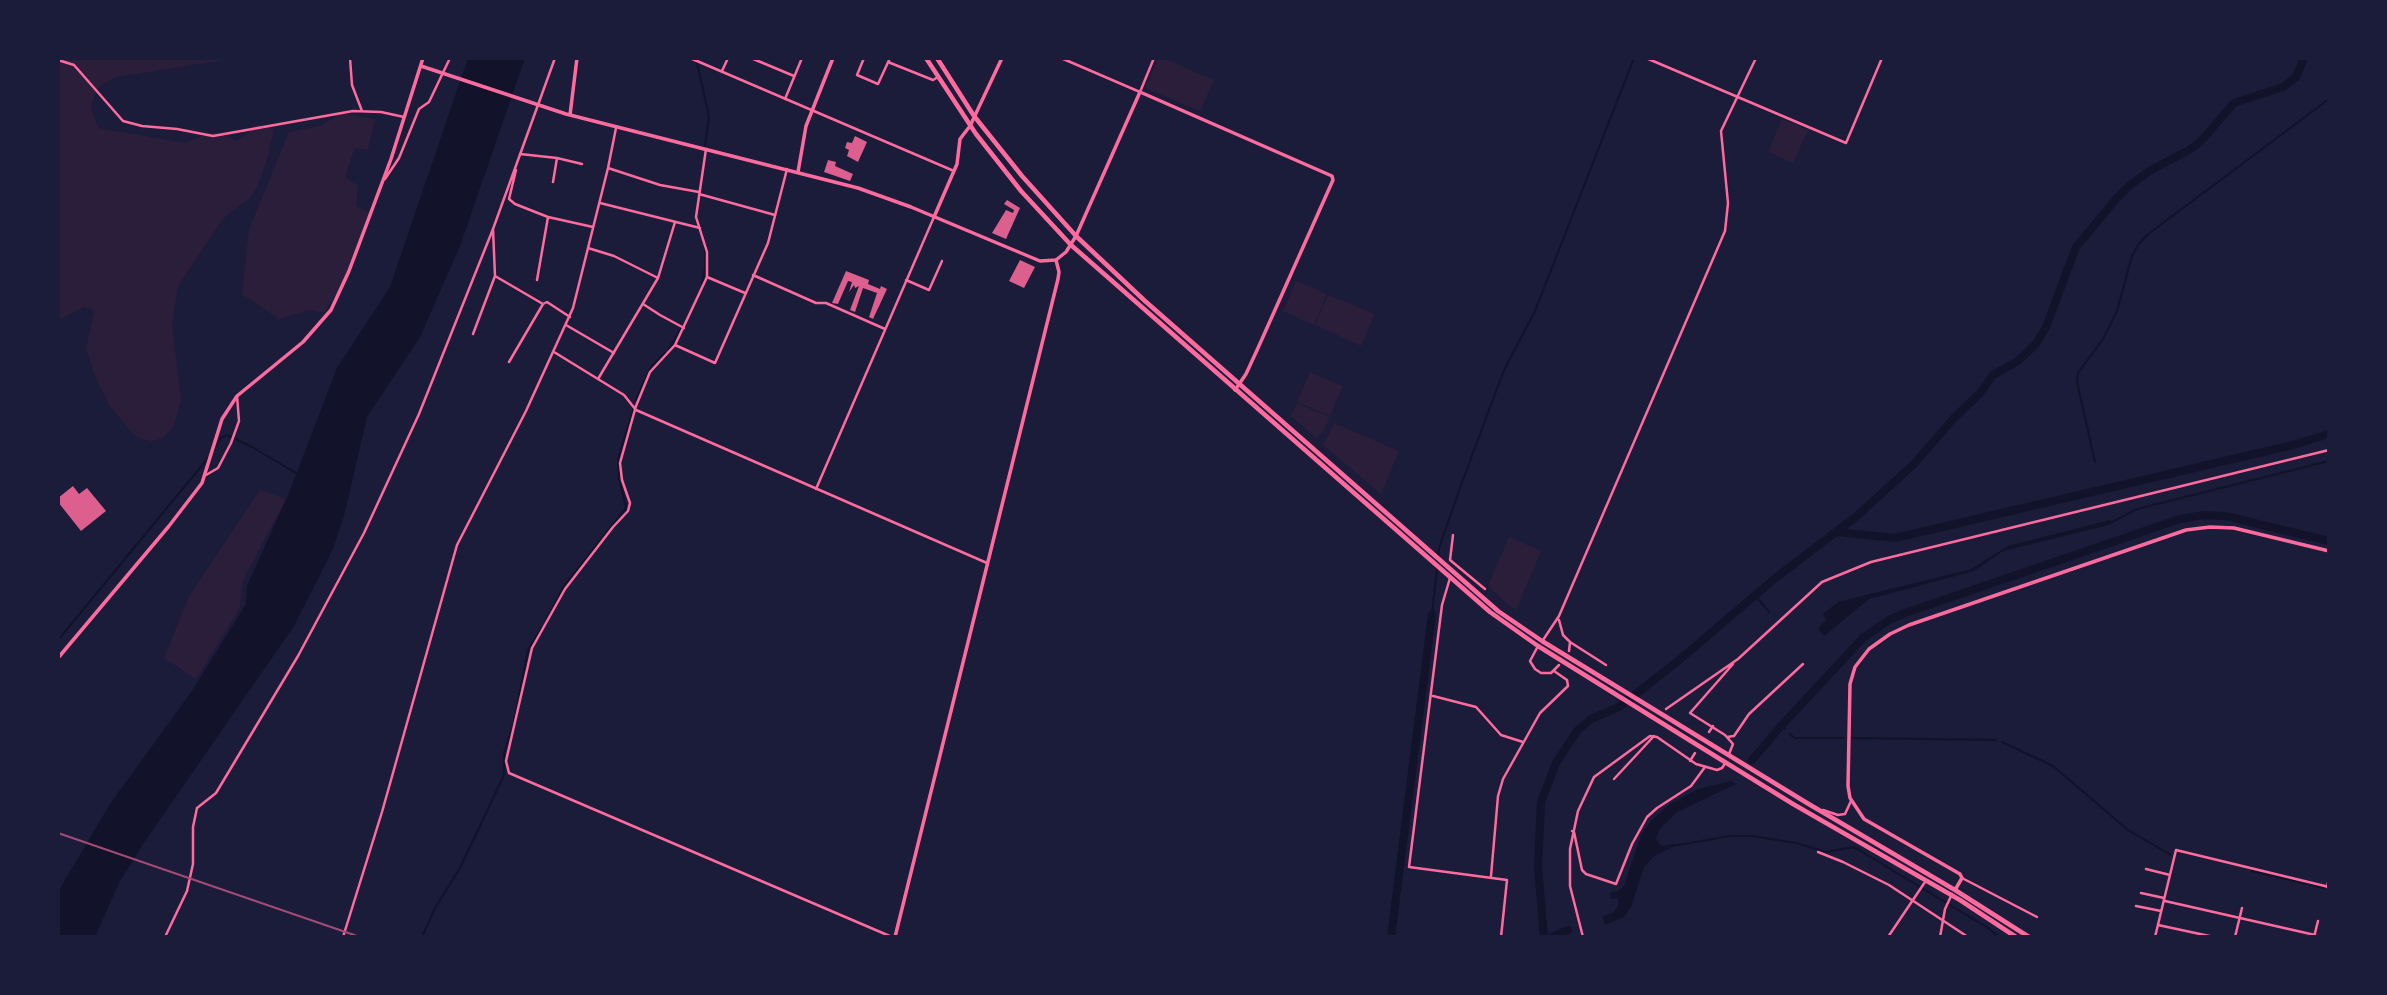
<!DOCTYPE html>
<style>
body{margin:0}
#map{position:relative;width:2387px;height:995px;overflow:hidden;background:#1b1b3a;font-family:"DejaVu Sans",sans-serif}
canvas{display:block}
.frame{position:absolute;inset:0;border:60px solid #1b1b3a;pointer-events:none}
</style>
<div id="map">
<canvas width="2387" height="995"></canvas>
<div class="frame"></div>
</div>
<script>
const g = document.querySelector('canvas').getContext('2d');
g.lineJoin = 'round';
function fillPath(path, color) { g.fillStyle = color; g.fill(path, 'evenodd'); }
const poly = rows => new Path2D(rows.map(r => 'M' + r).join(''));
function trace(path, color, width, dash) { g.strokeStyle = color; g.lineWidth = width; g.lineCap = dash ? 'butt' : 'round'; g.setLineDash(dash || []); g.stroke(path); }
const green = poly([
 [58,58,237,58,116,77,100,86,96,91,91,107,95,120,99,128,185,143,210,133,218,133,237,141,246,135,256,124,274,129,266,163,257,187,250,198,227,215,218,226,178,286,172,324,181,400,174,426,164,437,157,440,150,441,140,439,132,433,109,405,94,374,86,348,94,313,92,309,83,307,58,321],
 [1158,58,1163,58,1214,80,1200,111,1145,88],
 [342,113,375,119,368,150,355,148,345,177,358,186,356,206,371,213,348,274,324,313,309,310,279,319,242,294,249,229,289,132,320,126],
 [1782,119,1808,130,1793,163,1768,152],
 [1296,281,1327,294,1314,325,1283,311],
 [1328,295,1375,314,1361,346,1315,325],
 [1310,372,1343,386,1330,416,1297,402],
 [1297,403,1330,417,1324,430,1316,438,1291,416],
 [1334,423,1399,451,1381,494,1323,445],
 [260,490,286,499,243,580,240,608,196,679,164,658,189,596],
 [1509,537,1541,551,1516,610,1508,605,1488,586]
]);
const water = poly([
 [468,58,525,58,460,246,420,337,367,417,344,516,333,549,294,626,143,844,119,883,95,937,58,937,58,892,110,804,192,691,246,604,247,586,289,493,337,368,390,287],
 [2110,520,2112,523,2108,525,2003,551,1974,571,1869,599,1824,636,1818,628,1826,620,1823,614,1838,602,1971,569,2008,546],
 [1731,781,1736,784,1677,812,1660,829,1656,838,1659,844,1664,846,1674,844,1675,846,1654,856,1644,867,1631,907,1624,917,1605,925,1603,917,1614,912,1619,903,1617,898,1611,899,1610,893,1618,891,1624,886,1641,835,1652,820,1669,805,1698,789]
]);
const stream = poly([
 [696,58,709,117,705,146],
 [702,284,705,268,705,248],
 [669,349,682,327],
 [636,400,651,367,665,353],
 [214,450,222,437,227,435,252,447,296,473],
 [2095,462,2077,382,2078,373,2103,339,2117,311,2132,256,2138,245,2147,235,2329,99],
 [2112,522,2137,509,2329,461],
 [1755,595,1769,612],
 [1432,615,1439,548,1461,485,1504,370,1535,311,1634,58],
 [545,623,564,586,626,508,619,478,618,459,633,410],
 [58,640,209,457],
 [1781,726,1785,729],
 [1790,734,1794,738,1844,738],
 [1852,738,1996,740],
 [2002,742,2053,766,2128,830,2171,855],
 [1672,846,1730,836,1752,836,1796,843,1826,852,1854,847,1988,928,1999,937],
 [2252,871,2324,888],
 [422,937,435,908,460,868,504,775,504,753,514,722,528,650,542,627]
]);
const river = poly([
 [1837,532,1895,538,2293,445,2329,434],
 [1752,760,1781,726,1863,638,1889,620,1905,613,2180,519,2204,515,2225,516,2329,541],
 [1391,937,1432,615],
 [1544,937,1538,867,1541,802,1556,763,1577,731,1591,719,1619,707,1678,661,1773,580,1858,515,1914,464,1953,419,1980,393,1993,375,2018,361,2036,344,2046,327,2076,247,2117,198,2130,185,2151,170,2191,149,2202,140,2234,103,2283,87,2296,77,2304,58],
 [1552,937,1568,930]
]);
const building = poly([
 [855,136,867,142,858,162,847,156,849,150,845,148,847,142,852,143],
 [828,160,836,162,835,166,853,174,850,181,824,172],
 [1007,200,1020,208,1006,239,992,233,1006,210,1013,213,1014,210,1004,204],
 [1020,260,1035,267,1024,288,1009,281],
 [846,271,869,280,868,284,880,289,881,286,887,289,873,319,869,317,877,293,863,288,855,312,850,310,859,286,855,288,854,285,849,292,852,282,848,281,838,304,832,303],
 [73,486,79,494,87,488,106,511,81,531,58,502,58,498]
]);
const minor = poly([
 [350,58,352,85,362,111],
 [555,58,493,229,495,276,543,304,547,302,570,317],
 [690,58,954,171],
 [751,58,794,76],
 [864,58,857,75,878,84,890,58],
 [1061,58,1140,92,1154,58],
 [1646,58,1846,143,1882,58],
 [58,60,74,65,123,121,142,126,177,129,213,136,353,111,381,112,404,117],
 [888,62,933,80,938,77],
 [722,71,728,58],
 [785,99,802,58],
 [706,149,696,217,707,252,707,277,675,345,650,372,636,406,620,463,622,480,630,503,628,511,613,527,565,589,532,648,506,761,509,773,892,937],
 [520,154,557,158,582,164],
 [608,168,660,185,699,192],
 [516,170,509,199,515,204,548,217,593,227],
 [385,179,399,158,419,109,429,102,450,58],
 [553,182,557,158],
 [699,194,775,215],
 [600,203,700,228],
 [588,248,614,256,658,278],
 [753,275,816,303,826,303,885,329],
 [707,277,745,293],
 [537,280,548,217],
 [906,280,929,290,942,261],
 [643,304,660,315,684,328],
 [566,325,614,353],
 [473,334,495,276],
 [675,345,715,363,768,243,787,169],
 [554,352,624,395,636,410,987,563],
 [509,362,543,304],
 [598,379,658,278,675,222],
 [206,475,218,468,231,443,239,421,237,396],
 [816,489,934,217],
 [1453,535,1450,560,1485,589],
 [1450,578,1442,605,1409,867,1507,880,1501,937],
 [1559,620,1563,635,1570,642,1569,651],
 [1543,640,1559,616,1725,231,1728,203,1721,131,1756,58],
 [1570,642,1606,665],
 [1538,646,1530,661,1535,669,1541,673,1551,673,1559,665],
 [1433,696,1476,707,1501,735,1523,742],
 [1666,709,1738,659,1822,582,1871,562,2329,450],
 [1709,732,1713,726],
 [1727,737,1734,736,1749,714,1803,664],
 [1729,754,1733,744,1725,735,1690,713,1733,664],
 [1690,761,1695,753],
 [1614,779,1654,736],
 [1823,810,1838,815,1845,814,1851,801],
 [1572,831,1574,832,1582,870,1586,874,1616,884,1632,844,1647,817,1657,808,1691,786,1705,767],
 [1818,852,1843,862,1889,885,1968,937],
 [2146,869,2170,875],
 [1491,876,1498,796,1503,779,1540,713,1568,686,1567,680,1554,671],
 [1962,878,2037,917],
 [2327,887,2329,878],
 [2141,893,2164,898],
 [2165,901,2315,935],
 [2136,906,2161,911],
 [2158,925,2214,937],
 [165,937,187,891,193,864,193,827,197,808,216,793,298,656,364,533,419,414,493,229],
 [343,937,382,812,457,545,526,411,573,308,608,168,616,128],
 [1583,937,1570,886,1570,849,1578,811,1594,777,1650,736,1657,737,1696,764,1717,770,1722,768,1726,762],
 [1888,937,1925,882],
 [1940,937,1945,909,1952,894],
 [2155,937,2176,850,2329,887],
 [2235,937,2242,908],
 [2314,937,2318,921]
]);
const tertiary = poly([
 [798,172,806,126,833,58],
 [934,217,957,164,960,139,970,126,1002,58],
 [1076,236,1140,92,1332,176,1333,180,1258,348,1246,374,1235,390],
 [1955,890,1962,878,1960,874,1864,819,1850,798,1848,786,1850,684,1855,667,1869,649,1890,634,1909,625,2186,530,2210,527,2234,528,2329,551],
 [895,937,1058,279,1059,272,1056,260]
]);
const secondary = poly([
 [421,66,566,114,858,188,911,207,1040,261,1056,260,1066,252,1076,236],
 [570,115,577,58],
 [58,658,169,526,202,483,222,419,237,396,303,342,331,310,349,271,391,159,423,58]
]);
const trunk = poly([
 [926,58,976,134,1021,191,1071,245,1490,612,1538,646,1694,743,1793,804,1960,900,2016,937],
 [937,58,974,116,1022,176,1076,236,1145,301,1498,611,1542,641,1807,803,1955,890,2029,937]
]);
const rail = poly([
 [58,833,360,937]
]);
fillPath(green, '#2a1e3b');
fillPath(water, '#12122b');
trace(stream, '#12122b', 2);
trace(river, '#12122b', 8);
fillPath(building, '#dd5f8e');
trace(minor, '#ff6b9d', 2.5);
trace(tertiary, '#ff6b9d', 3.5);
trace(secondary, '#ff6b9d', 3.5);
trace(trunk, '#ff6b9d', 4.5);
trace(rail, '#a44b75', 2);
</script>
